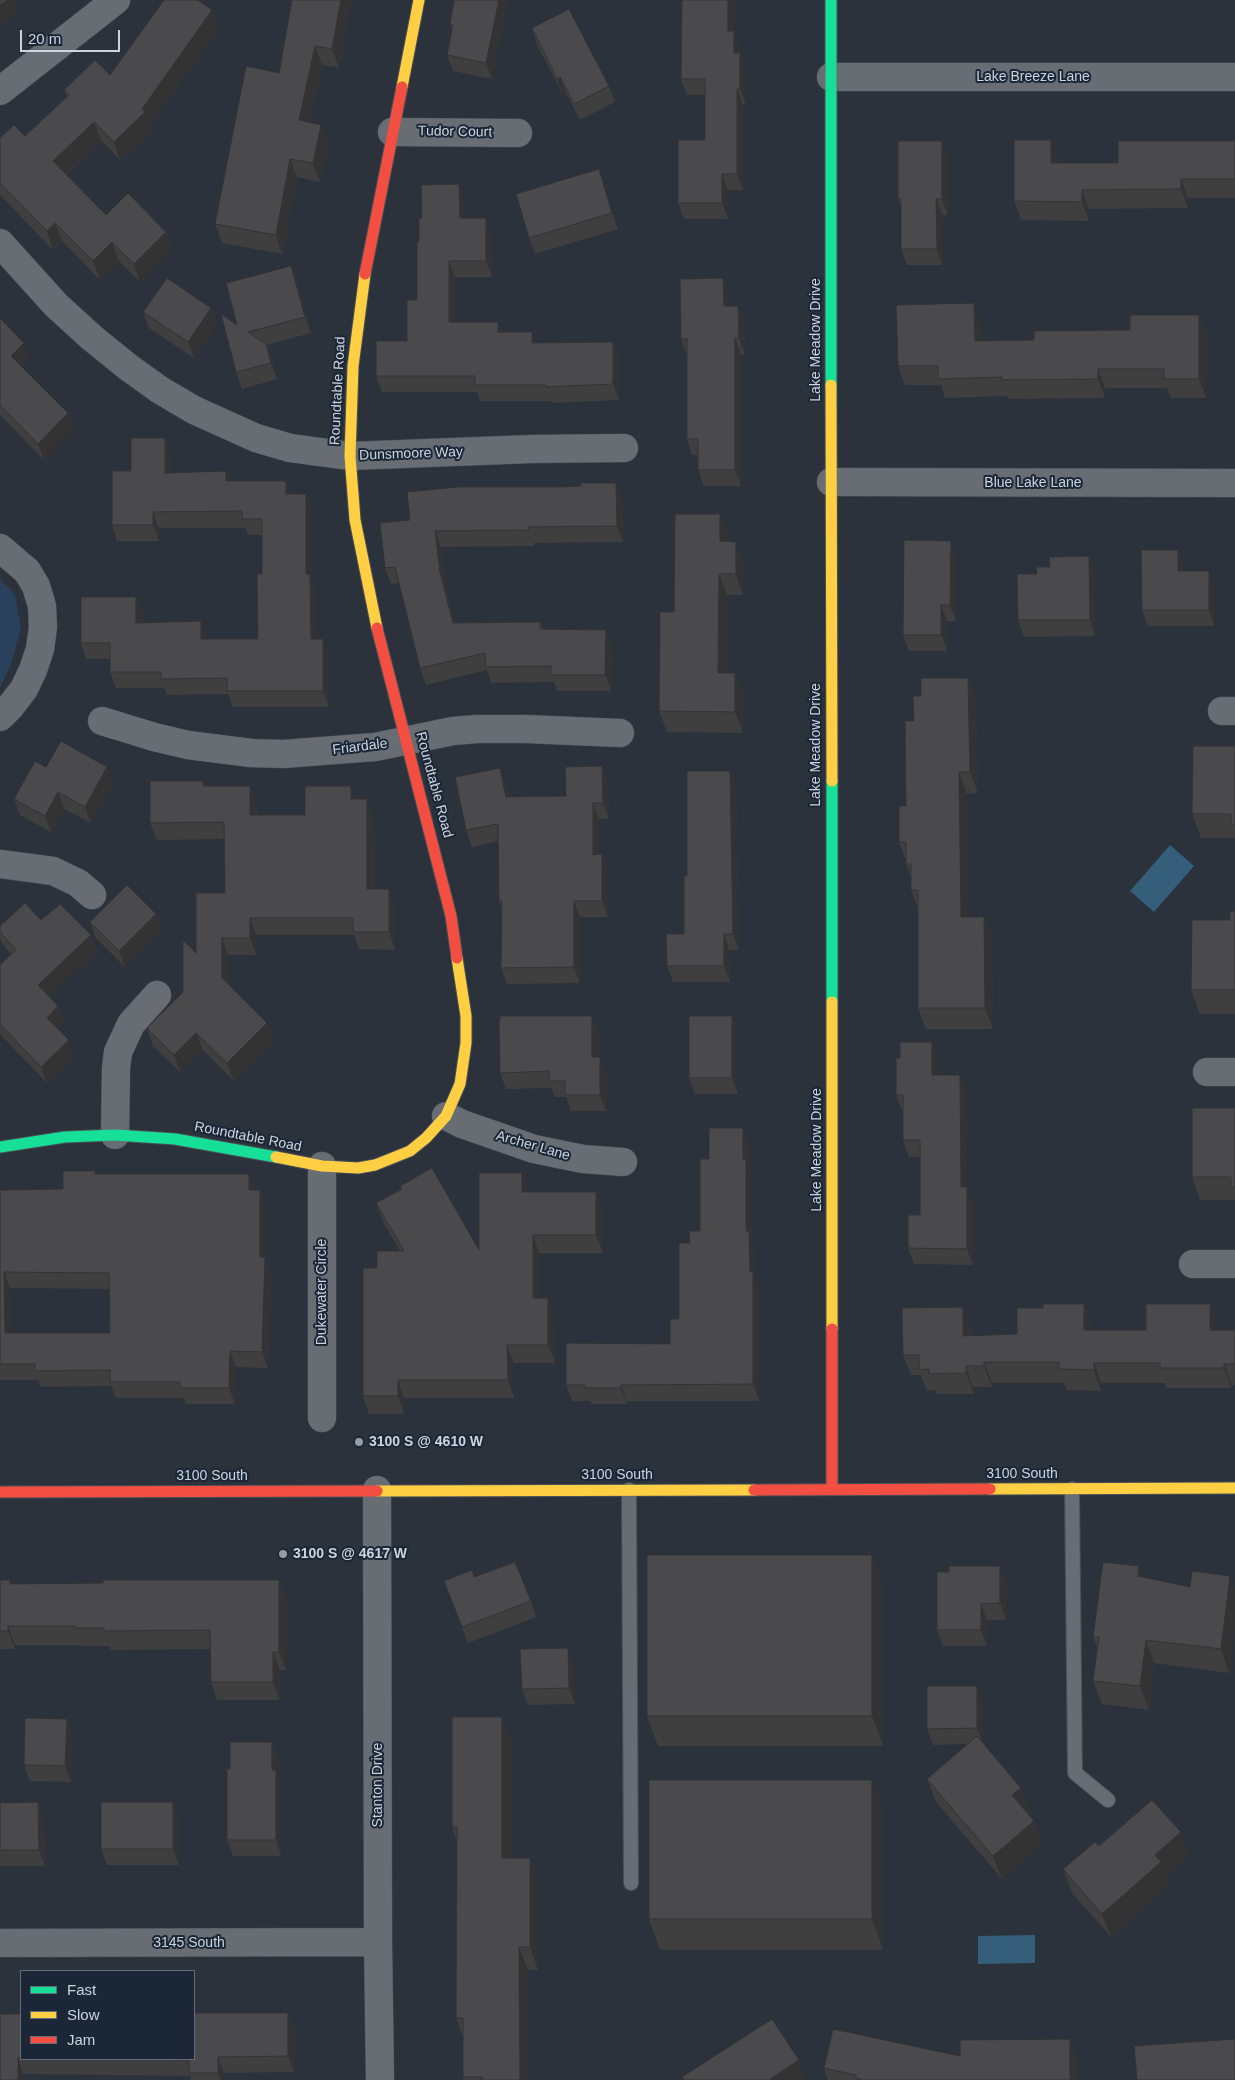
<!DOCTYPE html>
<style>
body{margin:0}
#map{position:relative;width:1235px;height:2080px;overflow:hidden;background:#2b323b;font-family:Arial,sans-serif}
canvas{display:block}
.legend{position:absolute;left:20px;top:1970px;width:175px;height:90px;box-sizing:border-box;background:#1b2737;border:1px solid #626c7a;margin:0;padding:6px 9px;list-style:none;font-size:15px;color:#ccd4de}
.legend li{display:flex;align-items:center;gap:10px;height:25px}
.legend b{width:25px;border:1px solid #626c7a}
.scale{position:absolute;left:20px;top:30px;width:100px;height:22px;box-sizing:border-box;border:2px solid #ccd4de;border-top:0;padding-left:6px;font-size:15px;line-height:18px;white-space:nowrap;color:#ccd4de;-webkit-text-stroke:4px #1b2737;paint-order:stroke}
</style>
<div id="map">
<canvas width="1235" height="2080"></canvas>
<ul class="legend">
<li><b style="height:6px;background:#16e098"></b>Fast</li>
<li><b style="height:6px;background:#ffcf43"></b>Slow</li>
<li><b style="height:6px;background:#f24e42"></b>Jam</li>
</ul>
<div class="scale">20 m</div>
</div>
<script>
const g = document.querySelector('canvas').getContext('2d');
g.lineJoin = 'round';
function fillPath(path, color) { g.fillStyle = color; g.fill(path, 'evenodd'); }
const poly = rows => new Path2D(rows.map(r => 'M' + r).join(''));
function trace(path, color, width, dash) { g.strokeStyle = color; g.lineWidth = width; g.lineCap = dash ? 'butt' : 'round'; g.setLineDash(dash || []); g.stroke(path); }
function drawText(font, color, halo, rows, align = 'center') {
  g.font = font + ' Arial,sans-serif'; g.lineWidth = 4; g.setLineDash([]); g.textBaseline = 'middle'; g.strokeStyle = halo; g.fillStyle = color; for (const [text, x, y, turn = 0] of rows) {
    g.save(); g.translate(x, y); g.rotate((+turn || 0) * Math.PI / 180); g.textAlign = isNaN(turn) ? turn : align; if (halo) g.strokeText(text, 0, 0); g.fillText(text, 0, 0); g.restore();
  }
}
const green = poly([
 [0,579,15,595,21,628,12,661,0,688]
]);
const water = poly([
 [1170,845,1194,866,1154,912,1130,891],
 [1035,1935,1035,1963,978,1964,978,1936]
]);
const lane = poly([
 [1072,1489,1075,1773,1108,1800],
 [629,1490,631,1883]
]);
const street = poly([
 [831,77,1235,77],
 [0,91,116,0],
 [392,132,518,133],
 [0,243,56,305,91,337,128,367,160,390,194,410,256,438,290,448,350,456,531,449,624,448],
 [831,482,1235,483],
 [0,548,27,571,36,586,42,606,43,627,40,649,33,670,24,689,10,707,0,717],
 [1222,711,1235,711],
 [102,721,154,737,188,745,251,753,283,754,375,747,453,731,477,729,526,729,620,733],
 [0,864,53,871,78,883,92,895],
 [1207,1072,1235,1072],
 [446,1116,462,1124,534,1149,583,1159,623,1162],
 [115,1135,116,1068,118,1052,131,1024,157,995],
 [322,1166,322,1418],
 [1193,1264,1235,1264],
 [377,1490,378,1942,380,2080],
 [0,1943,378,1942]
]);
const fast = poly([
 [831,0,831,385],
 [832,781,832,1002],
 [0,1147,65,1137,115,1135,175,1139,276,1157]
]);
const slow = poly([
 [402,87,419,0],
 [365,274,353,366,350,456,355,520,377,628],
 [831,385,832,781],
 [832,1002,832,1329],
 [276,1157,322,1166,358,1168,375,1165,410,1151,426,1138,446,1116,460,1084,466,1043,466,1016,457,958],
 [990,1489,1235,1488],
 [377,1491,754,1490]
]);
const jam = poly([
 [365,274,402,87],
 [377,628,451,916,457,958],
 [832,1329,832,1489],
 [754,1490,990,1489],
 [0,1492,377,1491]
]);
const wall = poly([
 [292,0,351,0,339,68,322,65,309,123,321,125,328,144,320,182,297,177,282,254,222,243,215,224,279,73],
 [508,0,492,79,453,71,447,55,452,30,450,24],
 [734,0,734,32,740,47,740,53,746,69,746,105,743,105,743,190,728,190,728,219,684,219,678,203,705,140,705,95,687,95,681,79],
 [219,28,150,125,152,131,120,160,101,140,66,174,106,215,166,232,173,250,140,282,119,261,100,280,62,241,53,250,0,195,0,138,25,136,67,97,64,90,110,75],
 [532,28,609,86,615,102,580,120,566,93,563,95,537,45],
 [1235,141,1235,198,1188,198,1188,208,1089,209,1089,221,1021,220,1014,201,1058,160,1058,163,1118,163],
 [948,157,948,215,942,215,942,265,907,265,901,249,901,206,898,199],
 [599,169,604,185,618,229,535,254,529,238],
 [459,184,465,200,465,218,491,234,492,277,455,277,455,322,498,322,501,332,535,343,613,342,619,358,619,400,552,403,551,401,480,401,477,392,382,392,376,376,407,341,417,300,419,242,422,218],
 [291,266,297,282,311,333,267,345,272,360,277,379,242,389,236,372,237,325],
 [729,294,729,306,738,306,744,322,745,355,741,355,741,486,704,486,698,470,698,455,692,455,687,439,687,355,681,339],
 [211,308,217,324,194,358,149,328,143,312],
 [1199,315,1206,334,1206,398,1171,398,1167,388,1105,388,1105,398,1009,399,1008,396,945,398,941,385,905,385,898,366,981,322,981,341,1034,340,1130,330],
 [0,318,30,359,22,367,74,429,44,460,0,415],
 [171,454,171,473,226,471,230,481,290,494,306,494,312,510,312,579,316,590,316,639,329,656,329,707,233,707,228,694,167,695,164,688,116,688,110,672,110,659,86,659,81,643,136,597,142,613,142,623,201,621,207,637,207,639,258,639,262,574,262,535,248,535,246,528,159,528,159,541,117,541,112,525,131,471],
 [616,483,622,499,623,542,534,543,534,546,441,547,446,588,454,623,540,622,543,629,612,646,611,691,557,691,554,682,491,683,487,670,426,685,420,668,399,583,391,584,385,568,410,520,562,487],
 [720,514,727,535,727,542,736,542,743,563,743,595,727,595,726,673,743,694,743,733,667,732,659,711],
 [1178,550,1183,566,1183,571,1214,587,1214,626,1148,626,1142,610],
 [956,557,956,621,947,621,947,651,909,651,903,635],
 [1095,572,1095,636,1024,637,1018,620,1037,574],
 [968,678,976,699,978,793,967,794,968,917,984,917,992,938,993,1029,926,1029,918,1008,918,908,911,890,911,878,906,864,906,861,899,842,906,806,914,721,921,696],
 [1235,746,1235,838,1201,838,1192,814],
 [46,767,113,783,91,823,64,809,51,832,20,815,14,799],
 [730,771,736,787,739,950,729,950,730,982,673,982,667,966,684,934,687,876],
 [203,781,204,786,256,804,257,815,305,815,355,799,373,817,374,889,389,889,395,906,395,950,359,949,354,935,256,935,256,955,228,955,228,985,274,1040,234,1081,203,1050,181,1073,153,1046,147,1028,183,992,196,953,225,893,224,839,157,840,150,823],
 [608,782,609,819,599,819,599,855,602,854,608,871,608,917,580,917,580,983,507,984,501,968,502,908,499,901,498,841,472,847,466,830,506,784,509,797,566,796],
 [1235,911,1235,1014,1200,1014,1191,990],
 [41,920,97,952,49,996,58,1006,64,1022,57,1029,74,1057,47,1083,0,1034,0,965,11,954,3,945,0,938,0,926],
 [90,922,162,930,125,967,96,938],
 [592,1016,598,1033,598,1057,600,1057,606,1073,606,1111,571,1111,566,1097,555,1097,551,1088,506,1089,500,1073],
 [732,1016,738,1033,738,1094,695,1094,689,1078],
 [932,1042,938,1058,938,1075,960,1075,966,1091,966,1187,973,1203,973,1265,914,1264,908,1248,920,1215,920,1157,909,1157,903,1140,903,1111,902,1111,896,1095,900,1058],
 [1235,1108,1235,1200,1200,1200,1192,1177],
 [749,1144,749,1166,752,1176,752,1239,755,1247,755,1277,759,1288,759,1401,627,1401,627,1404,591,1404,590,1401,572,1401,566,1385,670,1344,679,1319,690,1243,700,1231,709,1159],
 [95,1171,96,1174,260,1190,266,1206,266,1262,270,1273,268,1368,236,1367,235,1404,186,1404,184,1398,116,1398,111,1386,41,1387,38,1380,0,1380,0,1190,63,1189],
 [10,1288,109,1289,110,1333,11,1333],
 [400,1186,479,1250,528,1191,528,1192,603,1210,603,1253,539,1253,539,1298,548,1298,554,1316,555,1363,514,1363,514,1398,404,1398,404,1414,369,1414,363,1396,377,1268,400,1251,383,1221,376,1203,401,1189],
 [1084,1304,1091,1325,1091,1330,1146,1330,1210,1304,1217,1325,1217,1330,1235,1330,1235,1385,1232,1385,1232,1388,1167,1388,1165,1383,1101,1383,1101,1391,1067,1390,1064,1383,992,1383,992,1387,973,1387,974,1394,937,1394,935,1390,927,1391,921,1375,911,1375,903,1355,970,1328,971,1336,1017,1334,1043,1308],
 [1139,1566,1143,1578,1190,1587,1230,1576,1235,1591,1235,1626,1229,1673,1154,1663,1149,1710,1102,1704,1093,1681,1097,1648,1093,1637],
 [949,1572,1006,1582,1006,1620,987,1620,987,1646,943,1646,937,1630],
 [474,1577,531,1601,536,1617,468,1643,444,1581],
 [0,1580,10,1580,11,1584,279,1580,286,1599,286,1670,280,1670,280,1700,217,1700,211,1682,210,1649,111,1650,109,1646,81,1646,81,1645,15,1645,15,1649,0,1649],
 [883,1585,883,1746,658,1746,647,1716],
 [573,1664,575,1704,528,1705,522,1689],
 [977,1686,983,1702,983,1744,1030,1811,1027,1813,1034,1821,1042,1845,1002,1879,936,1802,927,1779,967,1744,933,1745,927,1729],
 [502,1717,511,1741,511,1858,530,1858,538,1881,538,1970,528,1970,528,2080,464,2080,463,2077,463,2038,456,2018,457,1841,452,1827],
 [72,1735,71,1782,30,1781,24,1765],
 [272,1742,278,1759,278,1777,281,1786,281,1856,233,1856,227,1840,230,1769],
 [38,1802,44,1818,45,1866,0,1866,0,1803],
 [173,1802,179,1818,179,1865,107,1865,101,1849],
 [883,1810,883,1950,660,1950,649,1919],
 [1099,1846,1190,1856,1166,1876,1170,1885,1111,1937,1072,1893,1063,1869],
 [288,2013,294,2029,294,2072,224,2073,224,2080,191,2080,190,2076,23,2074,23,2080,0,2080,21,2014,21,2059,194,2059],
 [1070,2039,1077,2059,1077,2080,828,2080,824,2068,960,2056]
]);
const shadedWall = poly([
 [8,0,15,0,20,12,0,25,0,5],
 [341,0,351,0,339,68,332,49],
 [499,0,508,0,492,79,486,63],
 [728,0,734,0,734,32,740,47,740,69,734,53,728,31],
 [212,10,219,28,150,125,152,131,120,160,114,142,142,109],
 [315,46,322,65,305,139,299,120],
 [740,53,746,69,746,105,740,89],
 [560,77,566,93,563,95,557,79],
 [737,89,743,105,743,190,737,174],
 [94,122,101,140,60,179,53,161],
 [321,125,328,144,320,182,313,163],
 [1051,140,1058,160,1058,182,1051,163],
 [942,141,948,157,948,215,942,199],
 [290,159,297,177,282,254,276,235],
 [599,169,604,185,618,229,612,213],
 [722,174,728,190,728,219,722,203],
 [1181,179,1188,198,1188,208,1181,189],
 [459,184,465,200,466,234,460,218],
 [1082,190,1089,209,1089,221,1082,202],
 [936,199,942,215,942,265,937,249],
 [486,218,491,234,492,277,486,261],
 [55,223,62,241,53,250,47,231],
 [166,232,173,250,140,282,134,264],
 [112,242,119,261,100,280,93,261],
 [449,261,455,277,455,338,449,322],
 [291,266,297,282,311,333,305,317],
 [723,278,729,294,729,322,724,306],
 [974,303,981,322,982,360,975,341],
 [738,306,744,322,745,355,739,338],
 [211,308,217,324,194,358,188,342],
 [1199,315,1206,334,1206,398,1199,379],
 [498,322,503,338,498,332],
 [532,332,537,348,532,343],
 [735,338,741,355,741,486,735,470],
 [613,342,619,358,619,400,613,384],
 [24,343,30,359,17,372,11,356],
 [266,344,272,360,277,379,271,363],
 [1098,369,1105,388,1105,398,1098,379],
 [68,413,74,429,44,460,38,444],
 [165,438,171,454,171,489,165,473],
 [226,471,232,487,226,481],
 [286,481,292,497,286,494],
 [616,483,622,499,623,542,617,526],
 [306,494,312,510,312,579,316,590,317,656,311,639,306,574],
 [153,512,159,528,159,541,153,525],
 [720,514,727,535,727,562,720,541],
 [435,531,441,547,446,588,458,639,453,623,440,572],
 [951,541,956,557,956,621,950,605],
 [736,542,743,563,743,595,736,574],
 [1178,550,1183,566,1183,587,1178,571],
 [1089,556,1095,572,1095,636,1090,620],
 [1209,571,1214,587,1214,626,1209,610],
 [719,574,727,595,726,694,718,673],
 [136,597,142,613,142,639,136,623],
 [941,605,947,621,947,651,941,635],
 [201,621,207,637,207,656,201,639],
 [606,630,612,646,611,691,605,675],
 [323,639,329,656,329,707,323,691],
 [735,673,743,694,743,733,735,712],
 [968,678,976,699,978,793,970,772],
 [602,766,608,782,609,819,603,803],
 [107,767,113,783,91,823,85,807],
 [500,768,506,784,512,813,506,797],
 [730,771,736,787,739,950,733,934],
 [959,772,967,794,969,938,961,917],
 [250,786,256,804,257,833,250,815],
 [351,786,357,804,351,799],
 [58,792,64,809,51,832,45,816],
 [367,799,373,817,374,906,367,889],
 [593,803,599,819,599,871,593,855],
 [602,854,608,871,608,917,602,901],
 [389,889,395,906,395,950,389,932],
 [574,901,580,917,580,983,574,967],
 [156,914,162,930,125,967,119,951],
 [984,917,992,938,993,1029,985,1008],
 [250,918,256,935,256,955,250,938],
 [724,934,729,950,730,982,724,966],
 [91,935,97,952,44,1001,38,985],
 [222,938,228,955,228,996,222,978],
 [58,1006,64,1022,52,1034,47,1018],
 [592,1016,598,1033,598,1073,592,1057],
 [732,1016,738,1033,738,1094,732,1078],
 [267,1023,274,1040,234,1081,227,1063],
 [196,1033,203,1050,181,1073,174,1055],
 [69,1040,74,1057,47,1083,41,1067],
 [932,1042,938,1058,938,1091,932,1075],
 [600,1057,606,1073,606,1111,600,1095],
 [960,1075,966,1091,966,1203,961,1187],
 [743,1128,749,1144,749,1166,752,1176,752,1239,755,1247,755,1277,759,1288,759,1401,753,1384,750,1272,746,1231,743,1159],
 [522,1173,528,1191,528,1210,522,1192],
 [249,1174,255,1191,249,1190],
 [967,1187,973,1203,973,1265,967,1249],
 [260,1190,266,1206,266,1262,270,1273,268,1368,262,1352,260,1257],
 [596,1192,603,1210,603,1253,596,1235],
 [533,1235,539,1253,539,1316,533,1298],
 [4,1272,10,1288,11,1349,5,1333],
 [548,1298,554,1316,555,1363,548,1345],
 [1084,1304,1091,1325,1091,1351,1084,1330],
 [1210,1304,1217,1325,1217,1351,1210,1330],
 [963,1307,970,1328,971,1356,963,1336],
 [507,1345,514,1363,514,1398,508,1380],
 [230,1351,236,1367,235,1404,229,1388],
 [984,1362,992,1383,992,1387,984,1366],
 [1094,1363,1101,1383,1101,1391,1094,1370],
 [1224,1364,1232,1385,1232,1388,1224,1368],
 [966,1366,973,1387,974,1394,966,1373],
 [398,1380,404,1398,404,1414,398,1396],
 [621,1385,627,1401,627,1404,621,1388],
 [872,1555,883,1585,883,1746,872,1716],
 [1000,1566,1006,1582,1006,1620,1000,1603],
 [1139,1566,1148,1589,1138,1576],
 [1230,1576,1235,1591,1235,1626,1229,1673,1221,1649],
 [279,1580,286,1599,286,1670,279,1652],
 [981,1604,987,1620,987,1646,981,1630],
 [8,1626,15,1645,15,1649,8,1631],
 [1146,1640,1154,1663,1149,1710,1140,1686],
 [568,1648,573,1664,575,1704,569,1688],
 [273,1652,280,1670,280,1700,273,1682],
 [977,1686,983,1702,983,1744,977,1728],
 [502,1717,511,1741,511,1881,502,1858],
 [67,1719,72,1735,71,1782,65,1766],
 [272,1742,278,1759,278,1777,281,1786,281,1856,276,1840,272,1770],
 [872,1780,883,1810,883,1950,872,1919],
 [1021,1788,1030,1811,1020,1819,1012,1795],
 [38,1802,44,1818,45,1866,39,1850],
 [173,1802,179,1818,179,1865,173,1849],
 [1034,1821,1042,1845,1002,1879,993,1856],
 [1181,1832,1190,1856,1166,1876,1170,1885,1111,1937,1102,1914,1155,1855],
 [530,1858,538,1881,538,1970,530,1947],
 [519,1947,528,1970,528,2080,520,2080],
 [288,2013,294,2029,294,2072,288,2056],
 [1070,2039,1077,2059,1077,2080,1070,2080],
 [218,2057,224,2073,224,2080,221,2080,218,2073],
 [18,2058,23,2074,23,2080,18,2080],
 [799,2060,806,2080,769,2080]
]);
const building = poly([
 [0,0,8,0,0,5,0,0],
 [164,0,198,0,212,10,142,109,145,112,114,142,94,122,53,161,106,215,128,193,166,232,134,264,112,242,93,261,55,223,47,231,0,183,0,138,14,125,25,136,69,95,64,90,95,60,110,75,164,0],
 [292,0,341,0,332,49,315,46,299,120,321,125,313,163,290,159,276,235,215,224,246,66,279,73,292,0],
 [454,0,499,0,486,63,447,55,453,25,450,24,454,0],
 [682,0,728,0,728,31,734,31,734,53,740,53,740,89,737,89,737,174,722,174,722,203,678,203,678,140,705,140,705,79,681,79,682,0],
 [569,9,609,86,574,104,560,77,557,79,532,28,569,9],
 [1014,140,1051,140,1051,163,1118,163,1118,141,1235,141,1235,179,1181,179,1181,189,1082,190,1082,202,1014,201,1014,140],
 [898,141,942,141,942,199,936,199,937,249,901,249,901,199,898,199,898,141],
 [599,169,612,213,529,238,516,194,599,169],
 [459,184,460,218,486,218,486,261,449,261,449,322,498,322,498,332,532,332,532,343,613,342,613,384,546,387,546,385,475,385,475,376,376,376,376,341,407,341,407,300,417,300,417,242,419,242,419,218,422,218,421,185,459,184],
 [291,266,305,317,248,332,266,344,271,363,236,372,221,314,237,325,226,283,291,266],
 [167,278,211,308,188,342,143,312,167,278],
 [723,278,724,306,738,306,739,338,735,338,735,470,698,470,698,439,687,439,687,339,681,339,680,279,723,278],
 [974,303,975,341,1034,340,1034,331,1130,330,1130,315,1199,315,1199,379,1164,379,1164,369,1098,369,1098,379,1002,380,1002,377,938,379,938,366,898,366,896,305,974,303],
 [0,318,24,343,11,356,68,413,38,444,0,405,0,318],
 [131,438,165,438,165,473,226,471,226,481,286,481,286,494,306,494,306,574,310,574,311,639,323,639,323,691,227,691,227,678,161,679,161,672,110,672,110,643,81,643,81,597,136,597,136,623,201,621,201,639,258,639,257,574,262,574,262,519,242,519,242,511,153,512,153,525,112,525,112,471,131,471,131,438],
 [580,483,616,483,617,526,528,527,529,530,435,531,440,572,453,623,540,622,540,629,606,630,605,675,551,675,551,666,486,667,485,653,420,668,395,567,385,568,380,523,410,520,407,492,457,487,562,487,581,486,580,483],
 [675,514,720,514,720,541,736,542,736,574,719,574,718,673,735,673,735,712,659,711,660,612,674,612,675,514],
 [904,540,951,541,950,605,941,605,941,635,903,635,904,540],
 [1141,550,1178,550,1178,571,1209,571,1209,610,1142,610,1141,550],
 [1089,556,1090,620,1018,620,1017,574,1037,574,1036,567,1050,567,1049,557,1089,556],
 [921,678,968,678,970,772,959,772,961,917,984,917,985,1008,918,1008,918,890,911,890,911,864,906,864,906,842,899,842,899,806,906,806,905,721,914,721,913,696,921,696,921,678],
 [61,741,107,767,85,807,58,792,45,816,14,799,35,761,46,767,61,741],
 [1193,746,1235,746,1235,825,1231,825,1231,814,1192,814,1193,746],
 [602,766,603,803,593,803,593,855,602,854,602,901,574,901,574,967,501,968,502,901,499,901,498,824,466,830,455,777,500,768,506,797,566,796,565,767,602,766],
 [687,771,730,771,733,934,724,934,724,966,667,966,666,934,684,934,684,876,687,876,687,771],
 [150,781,203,781,203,786,250,786,250,815,305,815,305,786,351,786,351,799,367,799,367,889,389,889,389,932,353,932,353,918,250,918,250,938,222,938,222,978,267,1023,227,1063,196,1033,174,1055,147,1028,183,992,183,940,196,953,196,893,225,893,224,822,150,823,150,781],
 [127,885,156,914,119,951,90,922,127,885],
 [25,903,41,920,60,904,91,935,38,985,58,1006,47,1018,69,1040,41,1067,0,1024,0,965,16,950,0,932,0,926,25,903],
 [1230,911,1235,911,1235,990,1191,990,1192,920,1230,920,1230,911],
 [500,1016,592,1016,592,1057,600,1057,600,1095,565,1095,565,1081,549,1081,549,1071,500,1073,499,1021,500,1021,500,1016],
 [689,1016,732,1016,732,1078,689,1078,689,1016],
 [900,1042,932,1042,932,1075,960,1075,961,1187,967,1187,967,1249,908,1248,908,1215,920,1215,920,1140,903,1140,903,1095,896,1095,896,1058,900,1058,900,1042],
 [1192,1108,1235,1108,1235,1187,1231,1187,1231,1177,1192,1177,1192,1108],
 [709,1128,743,1128,743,1159,746,1159,746,1231,749,1231,750,1272,753,1272,753,1384,621,1385,621,1388,585,1388,585,1385,566,1385,566,1343,670,1344,670,1319,679,1319,679,1243,690,1243,689,1231,700,1231,700,1159,709,1159,709,1128],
 [432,1168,479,1250,479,1173,522,1173,522,1192,596,1192,596,1235,533,1235,533,1298,548,1298,548,1345,507,1345,508,1380,398,1380,398,1396,363,1396,363,1268,377,1268,377,1251,404,1251,376,1203,402,1189,400,1186,432,1168],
 [63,1171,95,1171,95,1174,249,1174,249,1190,260,1190,260,1257,265,1257,262,1352,230,1351,229,1388,180,1388,180,1382,110,1382,110,1370,35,1371,35,1364,0,1364,0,1190,63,1189,63,1171],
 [4,1272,109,1273,110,1333,5,1333,4,1272],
 [1043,1304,1084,1304,1084,1330,1146,1330,1146,1304,1210,1304,1210,1330,1235,1330,1235,1364,1224,1364,1224,1368,1160,1368,1160,1363,1094,1363,1094,1370,1059,1369,1059,1362,984,1362,984,1366,966,1366,966,1373,929,1374,929,1369,919,1370,919,1355,903,1355,902,1308,963,1307,963,1336,1017,1334,1017,1308,1043,1308,1043,1304],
 [647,1555,872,1555,872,1716,647,1716,647,1555],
 [515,1562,531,1601,462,1627,444,1581,472,1570,474,1577,515,1562],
 [1103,1562,1139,1566,1138,1576,1190,1587,1192,1571,1230,1576,1221,1649,1146,1640,1140,1686,1093,1681,1099,1637,1093,1637,1103,1562],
 [949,1566,1000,1566,1000,1603,981,1604,981,1630,937,1630,937,1572,949,1572,949,1566],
 [0,1580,10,1580,10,1584,103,1583,103,1580,279,1580,279,1652,273,1652,273,1682,211,1682,210,1630,104,1631,104,1628,75,1628,75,1626,8,1626,8,1631,0,1631,0,1580],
 [568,1648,569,1688,522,1689,520,1649,568,1648],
 [927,1686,977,1686,977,1728,927,1729,927,1686],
 [452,1717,502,1717,502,1858,530,1858,530,1947,519,1947,520,2080,482,2080,482,2077,463,2077,463,2018,456,2018,457,1827,452,1827,452,1717],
 [25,1718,67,1719,65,1766,24,1765,25,1718],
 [977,1736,1021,1788,1012,1795,1034,1821,993,1856,927,1779,977,1736],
 [230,1742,272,1742,272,1770,276,1770,276,1840,227,1840,227,1769,230,1769,230,1742],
 [649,1780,872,1780,872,1919,649,1919,649,1780],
 [1152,1800,1181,1832,1155,1855,1161,1862,1102,1914,1063,1869,1095,1842,1099,1846,1152,1800],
 [38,1802,39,1850,0,1850,0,1803,38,1802],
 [101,1802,173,1802,173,1849,101,1849,101,1802],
 [194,2013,288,2013,288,2056,218,2057,218,2073,189,2073,189,2060,112,2059,194,2059,194,2013],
 [0,2014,21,2014,21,2058,18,2058,18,2080,0,2080,0,2014],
 [772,2019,799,2060,769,2080,684,2080,682,2077,772,2019],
 [833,2029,960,2056,960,2040,1070,2039,1070,2080,863,2080,856,2078,856,2075,824,2068,833,2029],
 [1235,2039,1235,2080,1137,2080,1134,2046,1235,2039]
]);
const markers = [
 [359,1442,5,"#949ba5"],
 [283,1554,5,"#949ba5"]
];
const streetNames = [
 ["Lake Breeze Lane",1033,77],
 ["Tudor Court",455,132,1],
 ["Lake Meadow Drive",816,340,-90],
 ["Roundtable Road",338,391,-87],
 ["Dunsmoore Way",411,454,-2],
 ["Blue Lake Lane",1033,483],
 ["Lake Meadow Drive",816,745,-90],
 ["Friardale",360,747,-7],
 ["Roundtable Road",434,785,75],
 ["Roundtable Road",248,1137,11],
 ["Archer Lane",533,1146,16],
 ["Lake Meadow Drive",817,1150,-90],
 ["Dukewater Circle",322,1292,-90],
 ["3100 South",1022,1474],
 ["3100 South",617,1475],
 ["3100 South",212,1476],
 ["Stanton Drive",378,1785,-90],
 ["3145 South",189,1943]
];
const poiNames = [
 ["3100 S @ 4610 W",369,1442],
 ["3100 S @ 4617 W",293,1554]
];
fillPath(green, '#2a415e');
fillPath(water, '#355e7b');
trace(lane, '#494f57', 16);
trace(street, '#494f57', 29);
trace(fast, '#494f57', 13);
trace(slow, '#494f57', 13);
trace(jam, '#494f57', 13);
trace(lane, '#676d73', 14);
trace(street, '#676d73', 28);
trace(fast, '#16e098', 11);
trace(slow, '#ffcf43', 11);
trace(jam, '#f24e42', 11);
fillPath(wall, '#403f40');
fillPath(shadedWall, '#343334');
fillPath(building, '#4a494b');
trace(building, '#343334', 1);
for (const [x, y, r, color] of markers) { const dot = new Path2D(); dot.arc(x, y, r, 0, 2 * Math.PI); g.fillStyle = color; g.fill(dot); trace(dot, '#1b2737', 2); }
drawText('14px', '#ccd4de', '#1b2737', streetNames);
drawText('bold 14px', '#ccd4de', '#1b2737', poiNames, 'left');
</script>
